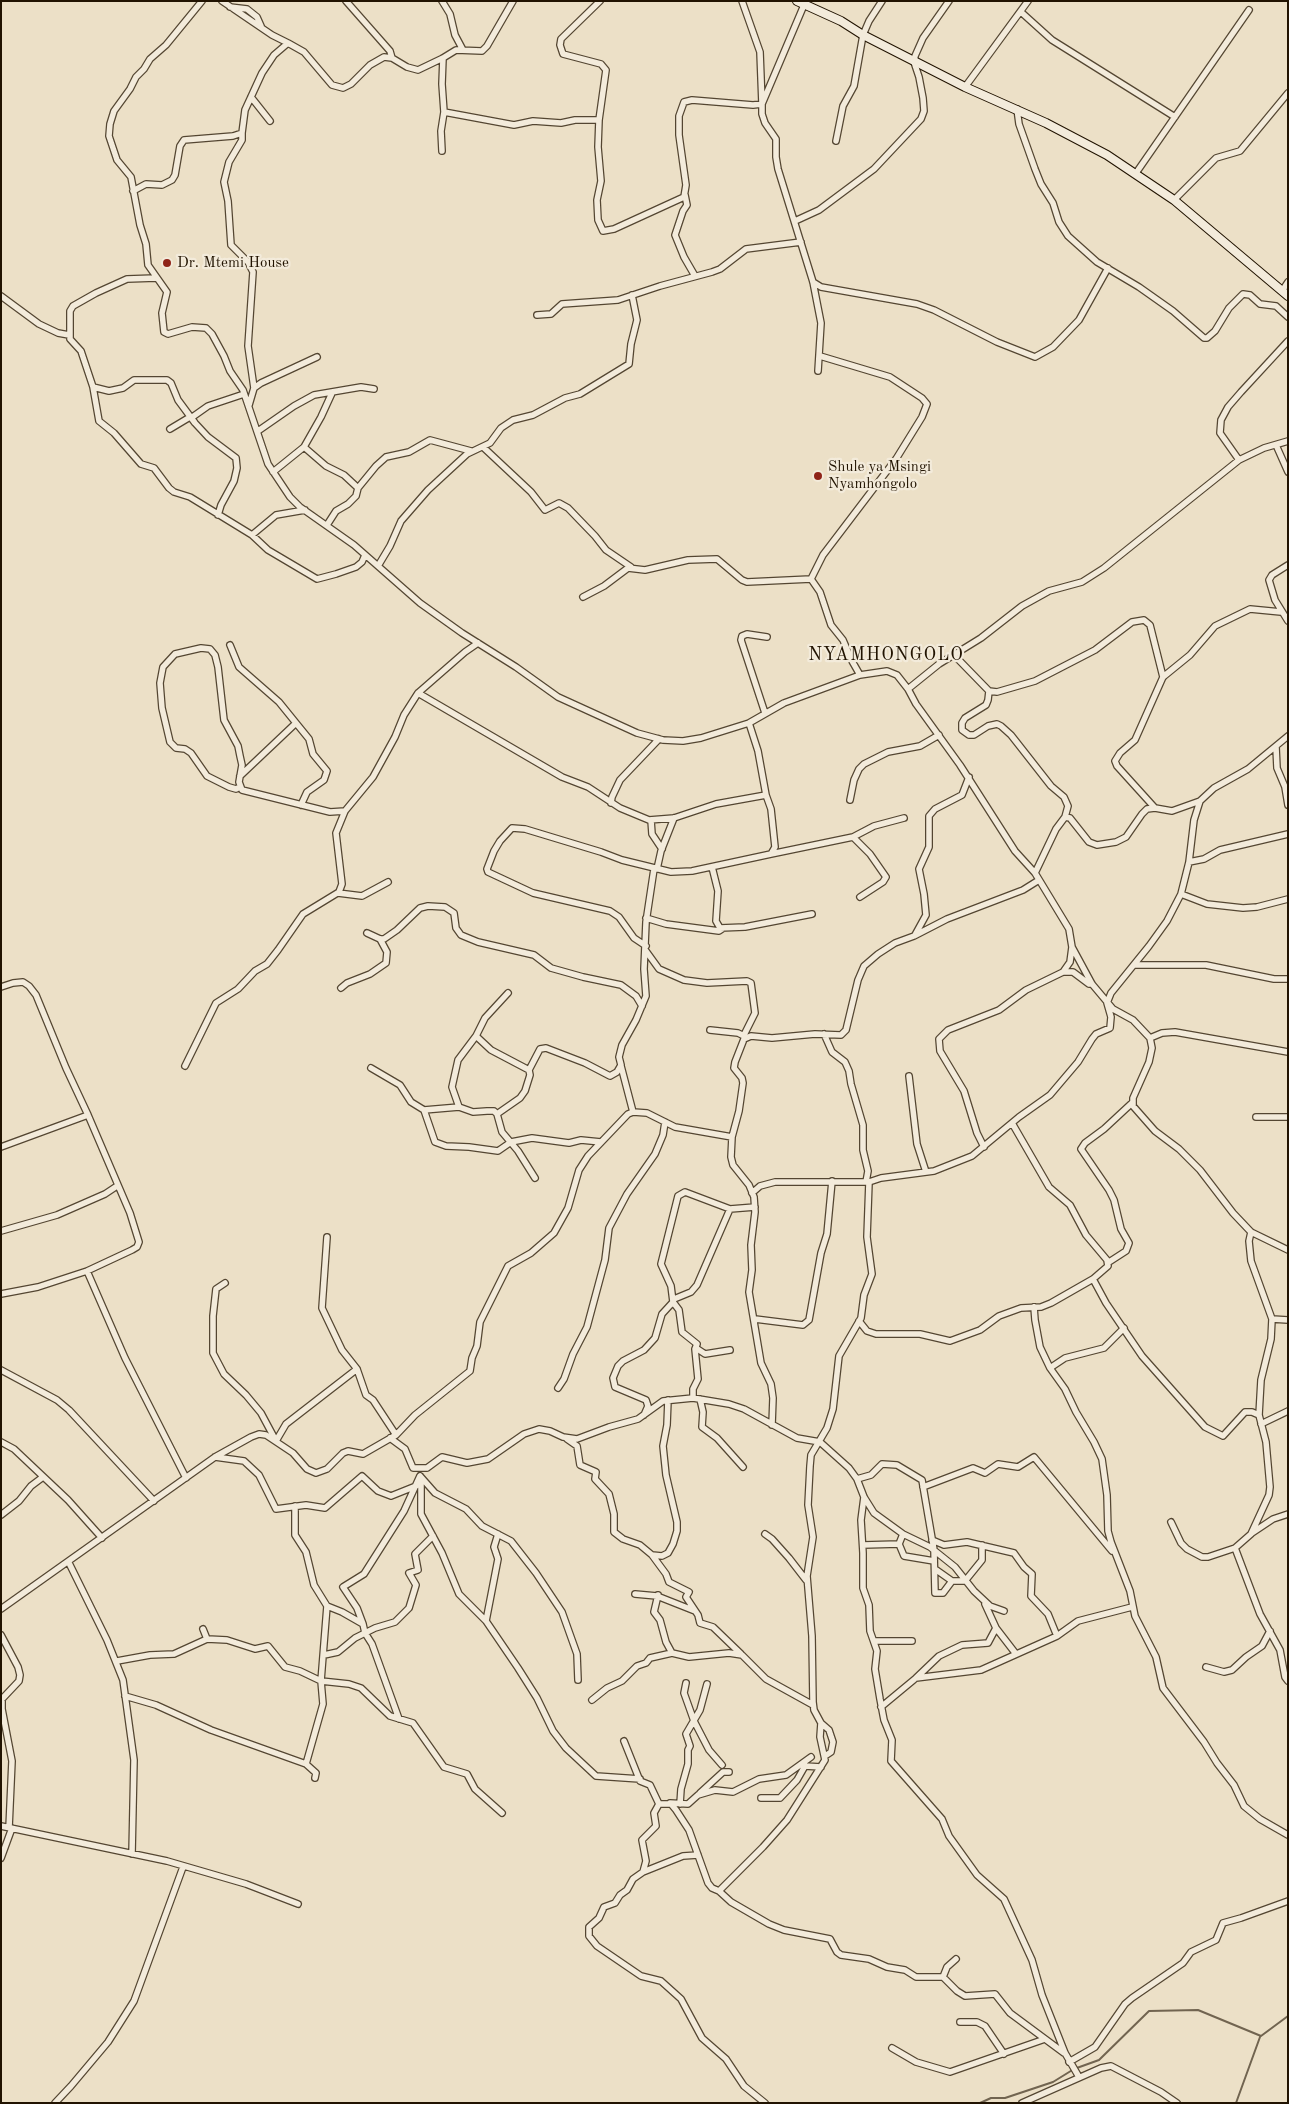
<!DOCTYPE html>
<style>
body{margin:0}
#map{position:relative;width:1289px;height:2104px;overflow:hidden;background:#ece0c7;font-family:"Old Standard TT",serif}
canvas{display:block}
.frame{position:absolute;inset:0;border:2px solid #211301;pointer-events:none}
</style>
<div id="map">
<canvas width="1289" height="2104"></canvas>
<div class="frame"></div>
</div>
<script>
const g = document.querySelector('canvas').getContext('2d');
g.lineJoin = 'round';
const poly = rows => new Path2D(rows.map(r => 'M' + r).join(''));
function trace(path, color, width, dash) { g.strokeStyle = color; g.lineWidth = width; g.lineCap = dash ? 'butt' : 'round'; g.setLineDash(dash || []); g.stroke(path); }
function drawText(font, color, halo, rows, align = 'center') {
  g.font = font + ' "Old Standard TT",serif'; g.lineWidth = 4.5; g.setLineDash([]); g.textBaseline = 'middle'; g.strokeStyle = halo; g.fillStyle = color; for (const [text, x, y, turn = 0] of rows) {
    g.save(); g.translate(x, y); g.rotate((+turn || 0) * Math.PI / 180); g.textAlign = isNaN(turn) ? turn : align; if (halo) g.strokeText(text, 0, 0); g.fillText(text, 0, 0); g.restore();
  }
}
const stream = poly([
 [980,2103,991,2098,1005,2098,1053,2082,1074,2069,1099,2060,1149,2011,1198,2010,1261,2036,1288,2016],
 [1236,2103,1260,2037]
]);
const minor = poly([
 [202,1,166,45,150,59,144,69,136,77,130,89,114,111,110,124,109,136,117,160,131,177,140,225,146,244,148,265,167,292,162,313,164,332,168,334,192,327,206,328,212,334,224,356,230,371,243,390,268,464,290,497,300,507,354,545,420,603,462,633,516,667,558,697,637,733,663,740,683,741,701,738,749,723,784,703,860,675,887,671,897,675,908,689,916,704,960,765,1015,851,1035,873,1069,929,1072,947,1092,984,1113,1009,1133,1020,1150,1038,1152,1048,1149,1062,1133,1098,1133,1106,1155,1131,1179,1149,1200,1170,1233,1213,1251,1232,1288,1250],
 [222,1,272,35,288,43],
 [346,1,390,51,392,58],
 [442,1,450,14,455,35,463,50],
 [600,1,561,39,560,45,563,54,601,64,606,70,599,120,598,147,601,181,597,200,598,220,603,231,614,229,684,197,686,185,679,135,679,116,684,102,692,100,753,105,762,104,760,52,742,1],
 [804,5,762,104,762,114,765,123,776,139,776,157,778,169,813,282,821,323,818,371],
 [230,7,247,9,257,17,261,26],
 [1021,12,1052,40,1175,117],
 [965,87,1028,1],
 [251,97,270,121],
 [1017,109,1019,124,1035,169,1041,184,1053,203,1059,222,1068,236,1097,262,1139,287,1173,311,1204,338,1207,338,1215,331,1229,308,1243,294,1250,295,1260,304,1276,306,1288,317],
 [444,112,514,125,533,121,561,123,575,120,599,120],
 [242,133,242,140,229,162,224,182,228,201,231,245,248,262,253,272,248,346,254,388,249,405],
 [836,141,843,106,854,86,863,35,869,21,882,1],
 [442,151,441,131,444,112,442,84,443,58],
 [1136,173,1249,10],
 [133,191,146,184,162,185,172,180,175,175,180,146,184,140,233,136,242,133,245,110,262,73,274,55,288,43,304,52,332,85,343,88,351,84,370,65,384,57,392,58,407,67,418,70,443,58,456,50,482,51,487,46,513,1],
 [685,195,687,205,683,211,675,235,684,257,695,276],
 [1174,200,1216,158,1240,151,1288,93],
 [795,221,819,210,874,169,921,119,924,111,923,98,919,77,914,62,915,56,923,38,949,1],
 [156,278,127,279,96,293,73,306,70,311,70,339,81,351,93,387,109,391,123,388,134,380,167,380,171,383,178,400,195,423,208,437,236,458,237,468,234,481,221,505,218,515],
 [813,282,821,287,917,304,934,310,997,342,1035,357,1053,347,1079,320,1108,268],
 [1282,291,1288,282],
 [1,296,39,324,58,333,69,335],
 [537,315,551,314,562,304,618,300,660,286,712,272,720,269,746,249,801,242],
 [93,387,99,421,114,433,141,464,154,468,169,488,174,492,190,497,252,535,276,515,305,510],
 [254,388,261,383,317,357],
 [191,418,208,406,244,394],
 [170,429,190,417],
 [258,431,294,406,314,395,361,387,374,389],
 [1276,445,1288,472],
 [304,447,326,466,344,475,358,488,356,496,348,504,336,511,327,525],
 [483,447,531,492,545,510,559,503,568,508,595,536,606,550,631,567],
 [1239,460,1220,433,1221,420,1228,407,1241,392,1288,341],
 [273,472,304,447,321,417,332,393],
 [358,488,376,466,386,457,409,452,430,440,471,451],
 [252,535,268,550,317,579,336,574,356,567,362,562,365,555],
 [1288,565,1272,575,1269,580,1275,600,1288,621],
 [378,566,390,546,401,521,428,490,467,454,490,443,501,428,513,420,533,415,565,398,580,394,629,364,631,344,637,320,632,295],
 [811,579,823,555,896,459,922,417,927,404,922,398,890,377,820,356],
 [583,597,604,586,628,568,645,570,688,560,717,559,742,580,747,582,811,579,820,592,831,625,843,640,852,661,860,675],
 [230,645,239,667,279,702,296,723,240,776],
 [954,655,989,691,997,692,1035,681,1095,650,1132,622,1144,620,1150,625,1163,677],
 [908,689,939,664,981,638,1022,606,1049,591,1082,582,1104,568,1239,460,1264,448,1288,441],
 [989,691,988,700,986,705,965,718,962,723,962,730,969,735,974,735,988,726,997,724,1001,726,1011,735,1051,786,1064,797,1068,806,1065,817],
 [418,693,562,777,588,787,620,808,649,820,674,818,716,804,766,795],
 [765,713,741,640,742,636,747,634,767,637],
 [296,723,309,739,313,754,327,771,324,780,307,792,301,805],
 [1276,747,1277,768,1285,787,1288,805],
 [240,787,236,789,229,787,207,776,191,753,185,749,176,748,170,742,162,708,160,683,163,667,175,654,201,648,210,649,215,655,218,667,224,720,238,746,240,756,242,765,239,782,242,790,330,812,345,811],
 [850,800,854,780,859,769,864,764,888,752,920,746,939,735],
 [611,803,612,797,620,780,659,739],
 [1155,808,1117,766,1115,761,1120,753,1135,740,1163,677,1190,655,1215,626,1250,609,1281,612],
 [651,820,652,834,662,849],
 [853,837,874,826,904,818],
 [771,854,853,837,870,854,886,877,883,882,860,897],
 [1189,862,1204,859,1220,850,1288,834],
 [712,867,718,891,716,921,720,928,745,927,812,914],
 [657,869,661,851,674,818],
 [1035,873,1056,829,1065,817,1070,818,1089,842,1097,845,1116,842,1126,837,1142,814,1147,809,1155,808,1172,811,1200,801],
 [338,893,362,896,388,882],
 [1181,894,1207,904,1243,908,1257,907,1288,899],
 [646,918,666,924,719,931,722,929],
 [367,933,380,939,384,939,397,930,420,908,428,906,445,907,454,913,456,928,461,935,478,942,534,955,551,968,583,977,621,985,636,996,642,1006],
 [915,935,926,915,924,894,919,869,929,847,929,816,935,809,962,795,969,777],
 [646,946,634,938,619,917,610,911,533,893,488,872,487,869,494,851,500,841,512,828,525,829,601,852,622,860,671,872,692,871,771,854,775,847,771,809,766,795,758,751,749,723],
 [646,951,659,969,684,980,707,983,747,981,751,983,755,1013,744,1035],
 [1135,965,1206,965,1274,979,1288,979],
 [1063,972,1070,962,1072,947],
 [1,987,13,983,23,982,29,986,36,995,66,1068,88,1115,130,1213,139,1242,137,1247,132,1250,87,1271,38,1287,1,1294],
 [341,988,347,983,370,974,386,963,387,952,380,939],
 [508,993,485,1018,476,1036,458,1060,452,1087,459,1107,473,1112,487,1111,494,1111,497,1114,502,1132,518,1151,535,1178],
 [710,1030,738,1033,746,1037],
 [824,1034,832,1052,845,1062,849,1071,851,1084,863,1125,863,1150,868,1171,866,1182],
 [476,1036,491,1050,529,1070,540,1049,546,1048,585,1063,610,1076,617,1072,621,1065,619,1057,622,1045,636,1020,646,996,644,969,646,922,654,869],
 [1150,1038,1162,1033,1175,1032,1288,1052],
 [185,1066,216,1003,238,989,255,971,267,964,278,950,303,914,339,892,342,884,336,833,345,811,373,777,395,737,404,715,418,693,465,652,478,643],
 [621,1066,633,1112],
 [371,1068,400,1085,411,1102,424,1110,435,1142,446,1146,469,1147,498,1151,511,1142,532,1138,569,1143,581,1140,601,1142],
 [909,1076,917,1144,926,1172],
 [424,1110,459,1107],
 [497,1114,520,1098,525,1091,530,1075,529,1070],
 [1256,1117,1288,1117],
 [1,1147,88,1115],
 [984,1147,977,1133,964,1091,940,1051,939,1039,948,1030,999,1010,1026,990,1063,972,1073,972,1089,984,1092,984],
 [752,1193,760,1186,775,1182,869,1182],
 [1,1231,57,1215,105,1194,117,1186],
 [327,1237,322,1308,342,1350,357,1369,366,1395,373,1400,396,1435],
 [1109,1262,1126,1251,1129,1243,1121,1229,1114,1200,1109,1190,1081,1149,1085,1143,1104,1129,1132,1103],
 [87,1271,125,1358,186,1478],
 [1093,1279,1106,1303,1142,1356,1205,1427,1223,1436,1245,1412,1252,1412,1259,1415],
 [225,1283,216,1289,213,1316,213,1353,224,1374,246,1395,261,1413,276,1441,286,1424,357,1369],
 [674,1299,691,1292,697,1285,730,1209],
 [673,1302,679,1310,682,1332,697,1344,695,1349,698,1379,693,1389,693,1398],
 [1034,1307,1035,1320,1040,1347,1050,1368,1065,1389,1076,1412,1094,1442,1102,1459,1107,1495,1108,1531,1111,1542,1130,1591,1135,1616,1156,1657,1163,1688,1204,1742,1217,1763,1234,1785,1244,1806,1260,1819,1288,1835],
 [755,1319,803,1325,809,1320,821,1253,827,1234,832,1181],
 [1272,1319,1288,1320],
 [859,1321,867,1331,876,1334,920,1334,950,1341,980,1330,999,1316,1021,1308,1041,1307,1051,1303,1093,1279,1108,1266,1107,1260,1086,1235,1070,1205,1049,1187,1012,1123],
 [696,1348,705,1354,730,1350],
 [1050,1368,1065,1358,1104,1348,1124,1328],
 [1,1370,57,1400,69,1410,154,1501],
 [558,1388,564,1379,573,1354,587,1327,605,1260,609,1228,627,1194,655,1154,663,1135,665,1122],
 [700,1399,703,1412,702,1427,717,1438,743,1467],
 [644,1415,648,1406,646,1400,615,1387,613,1378,618,1366,623,1361,644,1350,655,1338,662,1314,673,1302,671,1286,661,1264,678,1196,685,1192,730,1209,755,1207],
 [1261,1424,1288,1411],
 [772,1425,773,1398,771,1384,761,1363,749,1292,752,1270,751,1245,755,1212,754,1197,749,1185,733,1165,731,1157,732,1137,739,1111,743,1083,742,1078,734,1068,735,1062,744,1039,751,1036,772,1038,815,1034,841,1035,846,1030,858,980,864,966,878,954,895,943,914,936,947,919,1023,890,1039,880],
 [390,1438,405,1449,413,1468,427,1468,442,1457,467,1463,488,1459,524,1434,539,1429,550,1431,563,1437,577,1439,609,1427,638,1419,663,1401,693,1398,729,1404,744,1409,797,1438,820,1442,849,1468,857,1479,864,1497,874,1513,903,1534,930,1547,955,1567,974,1591,990,1606,1004,1611],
 [567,1439,577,1446,580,1465,596,1472,595,1479,609,1494,614,1514,614,1532,623,1539,640,1545,652,1555,662,1556,668,1553,673,1544,677,1531,677,1522,666,1475,663,1446,667,1425,668,1400],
 [1,1442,14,1449,68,1500,102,1538],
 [215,1457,244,1461,259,1475,276,1509,306,1505,325,1508,362,1476,378,1491,391,1496,416,1486],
 [420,1476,435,1493,466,1509,482,1526,511,1541,536,1573,562,1612,577,1654,578,1680],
 [421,1479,421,1514,442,1553,459,1594,486,1621],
 [857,1479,871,1475,882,1464,897,1465,922,1480,934,1550,935,1593,943,1593,952,1581,965,1581,982,1560,982,1545],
 [923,1487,973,1468,985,1473,998,1464,1018,1467,1034,1457,1112,1551],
 [864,1497,861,1520,863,1553,863,1588,869,1605,870,1631,877,1651,875,1669,880,1699,884,1720,892,1740,891,1761,942,1819,949,1836,977,1875,1004,1899,1032,1960,1042,1995,1065,2053,1079,2077],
 [295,1506,295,1535,306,1552,314,1585,327,1606,321,1681,349,1684,361,1688,390,1716,413,1723,444,1767,467,1774,475,1789,502,1813],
 [1,1515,19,1501,31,1486,43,1477],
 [1171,1522,1181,1543,1187,1549,1202,1557,1208,1557,1235,1548,1251,1534,1269,1495,1270,1487,1266,1442,1259,1415,1261,1380,1271,1339,1272,1319,1251,1261,1249,1241,1251,1232],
 [1252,1533,1273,1519,1288,1514],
 [498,1534,494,1547,498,1559,486,1621,518,1668,537,1698,553,1731,566,1748,596,1776,640,1779],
 [765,1534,772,1539,789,1558,806,1580],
 [932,1540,944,1545,967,1542,1014,1553,1024,1567,1032,1574,1031,1596,1048,1614,1057,1636],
 [899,1544,904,1556,934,1561],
 [863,1545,899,1544,903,1534],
 [1235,1548,1260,1614,1280,1650,1285,1677,1288,1681],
 [652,1555,666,1574,669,1582,689,1592,686,1597,698,1615,700,1623,713,1627,741,1654],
 [69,1563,107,1640,123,1680,134,1760,132,1854],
 [935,1569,952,1581],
 [635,1594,657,1596,695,1611],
 [658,1595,654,1612,660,1620,666,1642,672,1653,689,1657,729,1653,742,1655,766,1679,813,1705],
 [327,1606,342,1612,363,1624,365,1633,372,1644,399,1719],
 [1,1609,215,1457,251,1437,259,1434,266,1435,293,1453,307,1469,316,1473,327,1469,343,1453,348,1451,363,1454,396,1435,415,1415,470,1371,472,1358,477,1346,480,1322,508,1266,531,1253,554,1233,568,1208,579,1170,588,1156,628,1114,633,1112,647,1113,675,1127,732,1137],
 [363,1624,357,1608,343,1587,364,1574,404,1511,420,1476],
 [996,1628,1016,1654],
 [203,1629,207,1639,227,1640,255,1649,268,1646,285,1667,300,1671,321,1681,323,1704,306,1764,316,1773,315,1778],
 [1,1635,18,1667,20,1675,19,1681,2,1699,2,1709,12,1761,9,1828],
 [874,1641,912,1641],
 [324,1655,338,1652,355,1638,375,1628,395,1622,409,1608,416,1585,409,1573,418,1570,415,1554,433,1536],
 [117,1661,150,1655,174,1654,207,1639],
 [1206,1667,1224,1672,1232,1670,1246,1657,1262,1646,1270,1631],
 [916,1678,939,1656,962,1645,988,1643,996,1628,985,1604],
 [686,1683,684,1693,694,1721,709,1750,722,1765],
 [125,1696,156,1705,211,1730,306,1764],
 [592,1700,607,1688,622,1681,637,1666,646,1663,650,1658,672,1653],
 [881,1707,916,1678,981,1670,1057,1636,1078,1621,1132,1607],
 [821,1723,829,1730,833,1742,831,1752,825,1756],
 [624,1741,640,1781,650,1785,659,1804],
 [700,1793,723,1772,729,1772],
 [761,1798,780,1798,797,1780,805,1766,821,1767],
 [670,1803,688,1804,698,1795,715,1790,733,1792,759,1779,786,1775,811,1757],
 [680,1804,681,1789,688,1764,688,1750,690,1746,686,1734,700,1710,707,1684],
 [1,1826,167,1861,246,1884,298,1904],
 [1,1858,12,1828],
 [643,1872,683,1856,698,1855],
 [719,1891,731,1902,769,1924,784,1930,830,1939,837,1952,841,1955,869,1959,887,1967,905,1970,916,1977,943,1977,957,1991,965,1996,995,1994,1010,2013,1064,2053],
 [943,1977,947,1967,956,1959],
 [960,2022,977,2022,985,2026,1004,2054],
 [892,2048,916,2062,950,2072,1045,2039],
 [1069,2062,1095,2047,1125,2004,1132,1998,1183,1963,1191,1952,1216,1940,1223,1923,1241,1918,1288,1901],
 [55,2103,71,2086,108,2042,134,2001,183,1867],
 [765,2103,744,2086,726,2059,702,2038,681,1999,661,1981,641,1976,597,1946,589,1936,589,1927,599,1918,604,1907,615,1903,620,1895,627,1890,633,1879,643,1872,646,1861,642,1840,656,1826,654,1813,659,1804,671,1804,676,1810,689,1830,708,1883,712,1888,719,1891,763,1847,787,1820,825,1760,820,1737,821,1723,814,1710,813,1702,812,1636,807,1576,813,1537,808,1505,810,1466,811,1455,827,1428,833,1409,839,1356,861,1318,864,1295,872,1274,867,1237,869,1182,881,1178,934,1171,972,1156,1019,1117,1050,1095,1078,1062,1092,1039,1096,1034,1110,1028,1111,1017,1107,1003,1111,993,1149,946,1167,921,1181,894,1189,862,1194,820,1200,801,1214,788,1248,769,1288,736],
 [1022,2103,1101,2068,1111,2066,1161,2092,1177,2103]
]);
const secondary = poly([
 [797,1,841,21,863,35,965,87,1046,123,1107,155,1174,200,1288,296]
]);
const markers = [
 [167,263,5,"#8f2418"],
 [818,476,5,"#8f2418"]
];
const poiNames = [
 ["Dr. Mtemi House",177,263],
 ["Shule ya Msingi",828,467],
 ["Nyamhongolo",828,484]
];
const quarterNames = [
 ["NYAMHONGOLO",886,655]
];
trace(stream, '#716450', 2);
trace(minor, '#544632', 8);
trace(secondary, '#211301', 10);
trace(minor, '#f3ebdb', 5.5);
trace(secondary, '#f3ebdb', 8);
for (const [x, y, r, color] of markers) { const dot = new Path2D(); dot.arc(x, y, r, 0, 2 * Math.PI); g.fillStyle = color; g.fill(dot); trace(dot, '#f3ebdb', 2); }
drawText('15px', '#211301', '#f3ebdb', poiNames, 'left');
g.letterSpacing = '1px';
drawText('18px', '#211301', '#f3ebdb', quarterNames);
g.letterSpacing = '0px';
</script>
